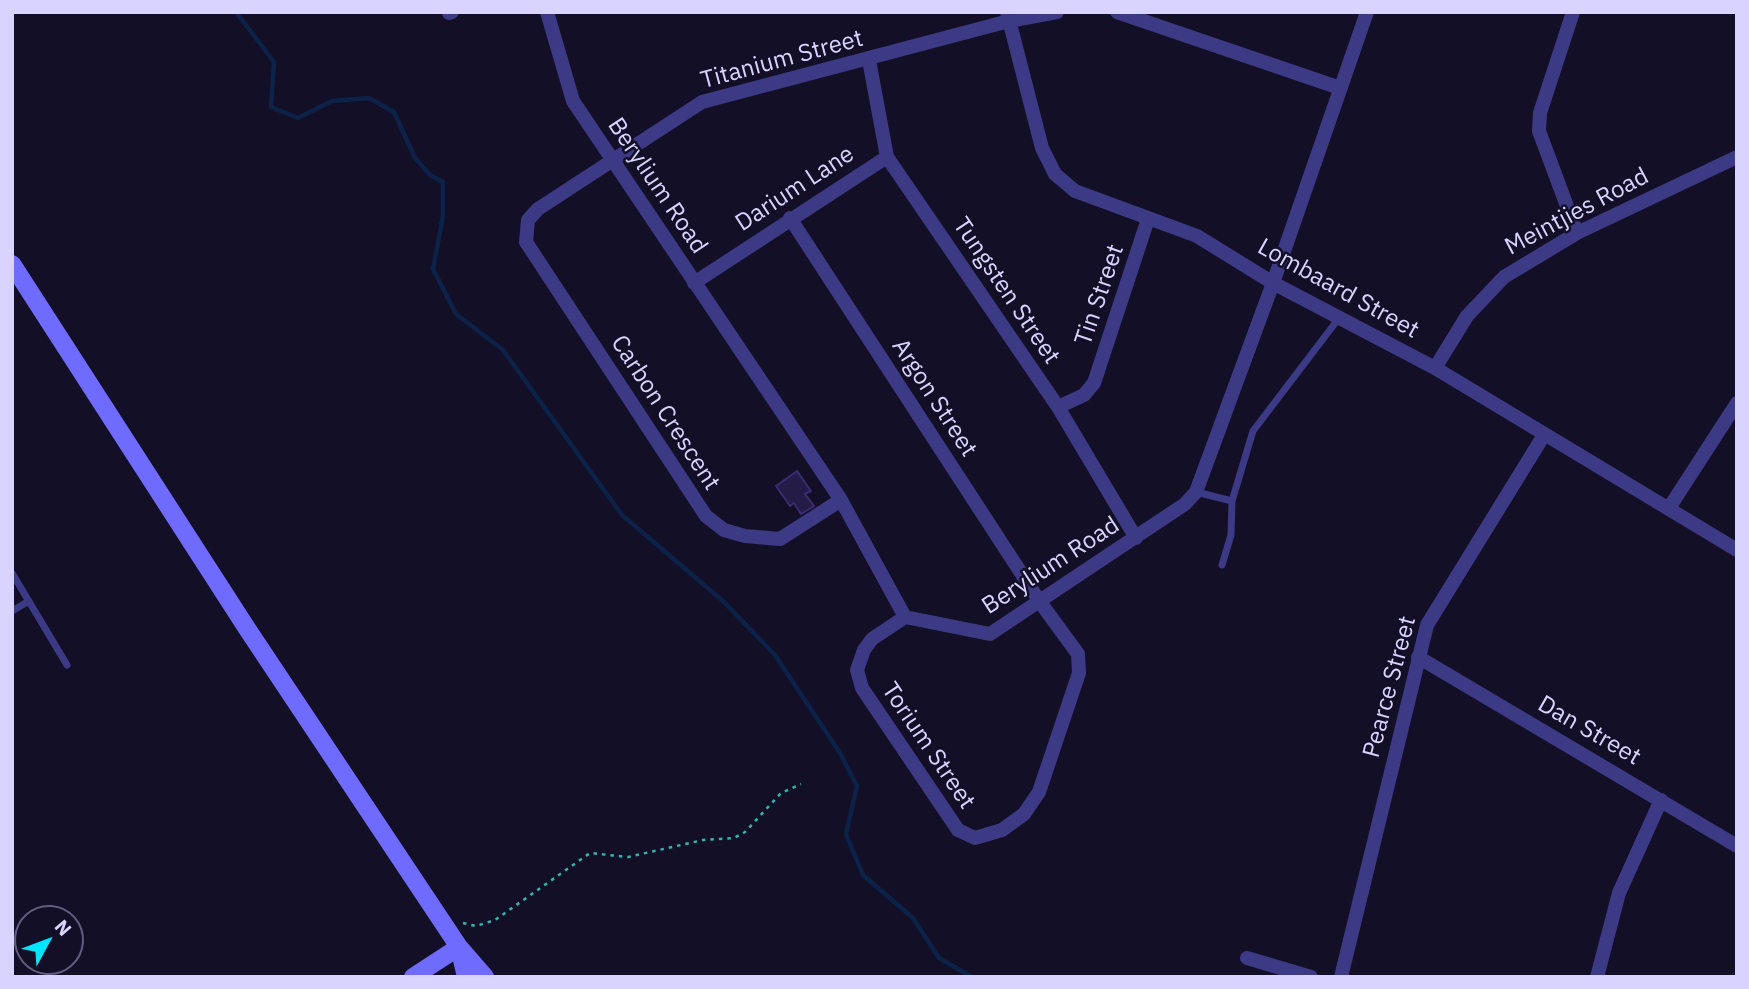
<!DOCTYPE html>
<style>
body{margin:0}
#map{position:relative;width:1749px;height:989px;overflow:hidden;background:#130f26;font-family:"IBM Plex Sans",sans-serif}
canvas{display:block}
.frame{position:absolute;inset:0;border:14px solid #d9d4ff;pointer-events:none}
.north{position:absolute;left:14px;top:905px;width:70px;height:70px;box-sizing:border-box;background:#130f26;border:2px solid #625e7d;border-radius:50%;rotate:49deg;font-size:19px;font-weight:700;line-height:28px;text-align:center;color:#d9d4ff}
.north::after{content:'';display:block;margin:auto;width:24px;height:32px;background:#00e5ff;clip-path:polygon(50% 0,100% 100%,50% 72%,0 100%)}
</style>
<div id="map">
<canvas width="1749" height="989"></canvas>
<div class="frame"></div>
<div class="north">N</div>
</div>
<script>
const g = document.querySelector('canvas').getContext('2d');
g.lineJoin = 'round';
const poly = rows => new Path2D(rows.map(r => 'M' + r).join(''));
function trace(path, color, width, dash) { g.strokeStyle = color; g.lineWidth = width; g.lineCap = dash ? 'butt' : 'round'; g.setLineDash(dash || []); g.stroke(path); }
function fillPath(path, color) { g.fillStyle = color; g.fill(path, 'evenodd'); }
function drawText(font, color, halo, rows, align = 'center') {
  g.font = font + ' "IBM Plex Sans",sans-serif'; g.lineWidth = 5; g.setLineDash([]); g.textBaseline = 'middle'; g.strokeStyle = halo; g.fillStyle = color; for (const [text, x, y, turn = 0] of rows) {
    g.save(); g.translate(x, y); g.rotate((+turn || 0) * Math.PI / 180); g.textAlign = isNaN(turn) ? turn : align; if (halo) g.strokeText(text, 0, 0); g.fillText(text, 0, 0); g.restore();
  }
}
const stream = poly([
 [236,12,274,62,271,107,298,118,332,101,369,98,394,112,415,158,430,175,443,182,443,216,433,269,456,314,503,350,622,515,723,601,775,655,840,753,857,786,846,834,863,875,913,918,939,958,972,977]
]);
const building = poly([
 [797,471,811,491,805,494,814,506,801,514,794,503,790,506,776,486,797,471]
]);
const path = poly([
 [463,923,476,926,495,920,590,853,628,857,703,840,734,838,745,832,781,793,801,784]
]);
const lane = poly([
 [1196,492,1232,501],
 [1222,565,1231,535,1232,501,1253,431,1339,318],
 [12,573,67,665],
 [12,611,29,601]
]);
const street = poly([
 [547,12,573,101,841,500,905,617,990,634,1185,504,1196,492,1273,283,1367,12],
 [1007,12,1042,148,1055,174,1075,191,1197,236,1273,283,1435,368,1737,550],
 [1117,12,1340,88],
 [1573,12,1540,113,1539,131,1577,233],
 [449,13,452,12],
 [869,60,887,157,1058,407,1136,538],
 [790,218,1040,602,1078,654,1079,673,1039,792,1024,814,1002,830,975,838,958,830,862,688,857,670,864,650,872,639,905,617],
 [694,283,887,157],
 [1435,368,1467,316,1504,277,1577,233,1737,157],
 [1058,407,1084,395,1094,383,1148,219],
 [841,500,780,539,745,536,724,530,706,516,526,242,528,220,538,209,702,102,1009,21,1057,12],
 [1669,508,1737,403],
 [1418,657,1737,846],
 [1247,958,1311,977],
 [1341,977,1427,625,1544,435],
 [1597,977,1619,893,1661,800]
]);
const secondary = poly([
 [12,264,246,627,459,947,485,977],
 [459,947,466,977],
 [413,977,459,947]
]);
const streetNames = [
 ["Titanium Street",782,60,-15],
 ["Berylium Road",657,186,56],
 ["Darium Lane",795,189,-33],
 ["Meintjies Road",1577,212,-28],
 ["Lombaard Street",1338,289,29],
 ["Tungsten Street",1006,291,56],
 ["Tin Street",1100,295,-71],
 ["Argon Street",934,398,57],
 ["Carbon Crescent",665,413,57],
 ["Berylium Road",1051,566,-33],
 ["Pearce Street",1390,687,-75],
 ["Dan Street",1589,731,30],
 ["Torium Street",928,746,56]
];
trace(stream, '#0c2248', 4.5);
fillPath(building, '#241b47');
trace(building, '#3b2d73', 2);
trace(path, '#2fb8b0', 2.5, [3.5, 5]);
trace(lane, '#3d3a85', 7);
trace(street, '#3d3a85', 14);
trace(secondary, '#6f6bff', 18);
drawText('24px', '#d9d4ff', '#130f26', streetNames);
</script>
